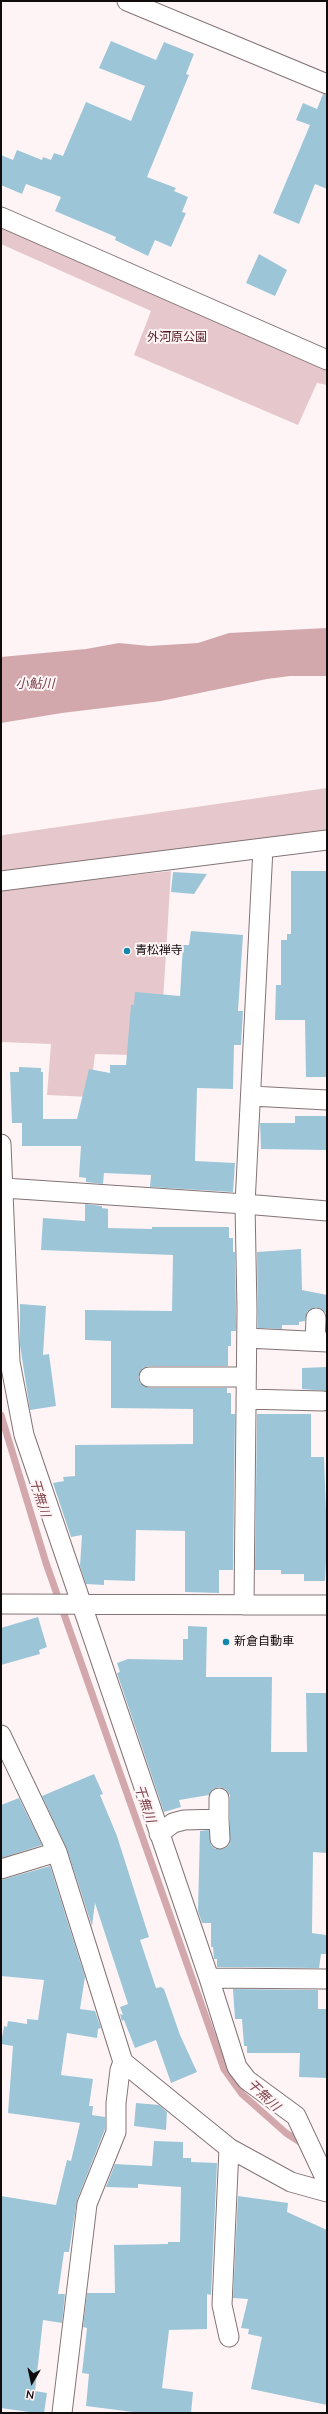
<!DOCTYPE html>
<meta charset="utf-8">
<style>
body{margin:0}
#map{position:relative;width:328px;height:2414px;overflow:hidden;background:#fef4f5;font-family:"Nunito Sans",sans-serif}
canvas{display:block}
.frame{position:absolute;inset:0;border:2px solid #110c0c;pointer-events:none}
.north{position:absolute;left:12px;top:2362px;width:40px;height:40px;-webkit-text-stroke:3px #fef4f5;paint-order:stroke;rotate:189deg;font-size:11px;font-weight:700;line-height:16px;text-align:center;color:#110c0c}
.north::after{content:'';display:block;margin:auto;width:14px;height:18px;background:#110c0c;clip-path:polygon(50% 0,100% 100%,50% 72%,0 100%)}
</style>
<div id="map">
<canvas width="328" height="2414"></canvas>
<div class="frame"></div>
<div class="north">N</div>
</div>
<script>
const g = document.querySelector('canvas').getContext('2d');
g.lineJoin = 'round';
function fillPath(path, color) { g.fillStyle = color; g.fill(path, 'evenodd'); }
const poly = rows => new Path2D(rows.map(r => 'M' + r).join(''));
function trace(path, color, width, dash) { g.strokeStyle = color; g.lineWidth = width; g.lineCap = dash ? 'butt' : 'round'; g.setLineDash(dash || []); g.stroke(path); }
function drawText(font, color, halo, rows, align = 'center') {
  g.font = font + ' "Nunito Sans","Noto Sans JP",sans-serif'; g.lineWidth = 4; g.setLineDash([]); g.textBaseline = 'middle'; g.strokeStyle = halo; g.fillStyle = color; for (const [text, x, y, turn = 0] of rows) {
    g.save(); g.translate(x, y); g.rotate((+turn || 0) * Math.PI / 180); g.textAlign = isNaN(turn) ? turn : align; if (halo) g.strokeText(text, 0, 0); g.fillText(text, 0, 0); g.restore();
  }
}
const green = poly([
 [1,224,327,367,327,385,317,383,298,425,134,355,151,311,1,244],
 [327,788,327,834,1,873,1,836,3,835],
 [171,871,163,1002,130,1055,95,1054,90,1097,47,1095,51,1044,1,1042,1,890]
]);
const water = poly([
 [327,628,327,676,290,676,267,679,161,701,62,713,1,723,1,657,86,649,119,643,149,646,198,643,229,633]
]);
const stream = poly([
 [1,1415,46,1563,224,2069,242,2094,286,2133,303,2144]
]);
const building = poly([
 [111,41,156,60,164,42,194,54,186,74,189,75,147,177,176,188,174,191,188,197,182,212,186,213,171,247,155,240,148,256,115,240,116,237,55,211,61,197,26,184,22,194,1,185,1,155,13,160,17,150,42,160,43,157,51,160,54,153,63,156,86,102,131,121,145,86,99,68],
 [323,94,327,95,327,189,315,184,299,224,273,213,310,125,296,120,303,103,317,109],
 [259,254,287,270,275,296,246,283],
 [291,871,327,871,326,1077,306,1077,305,1020,275,1020,276,985,281,985,281,940,287,940,287,934,291,934],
 [173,872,207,874,194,894,171,892],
 [191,931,243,935,238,1011,243,1011,241,1045,234,1045,233,1089,197,1088,195,1161,235,1163,233,1192,150,1187,151,1175,104,1173,103,1184,86,1182,86,1178,79,1177,81,1146,22,1146,22,1123,12,1123,10,1072,19,1072,19,1067,41,1068,41,1072,43,1072,43,1119,77,1119,89,1069,110,1073,110,1065,126,1065,131,1005,134,1005,135,992,180,996,183,945,189,945],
 [295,1116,327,1116,327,1150,261,1149,260,1123,295,1123],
 [85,1204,102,1206,102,1208,108,1209,108,1228,152,1229,152,1227,229,1227,229,1238,233,1238,233,1252,235,1252,236,1310,236,1331,231,1331,231,1346,228,1346,228,1366,149,1366,143,1368,138,1377,140,1383,149,1388,227,1388,227,1393,231,1393,231,1414,235,1414,233,1570,219,1570,219,1593,185,1592,185,1531,136,1530,135,1581,104,1580,104,1585,86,1584,80,1566,82,1535,71,1537,53,1483,64,1481,63,1477,75,1476,75,1445,193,1444,193,1409,111,1408,111,1341,85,1340,85,1310,172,1311,173,1255,41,1250,43,1218,85,1221],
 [301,1249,302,1290,327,1295,327,1320,326,1313,316,1307,307,1312,305,1321,299,1322,299,1325,282,1325,282,1329,258,1328,257,1252],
 [20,1304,46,1306,43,1355,49,1354,56,1406,30,1410,20,1345],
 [327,1367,327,1391,302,1389,302,1368],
 [257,1414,311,1414,311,1457,324,1457,327,1541,325,1581,304,1581,304,1574,281,1574,281,1570,255,1570],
 [38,1617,47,1647,39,1650,40,1654,1,1665,1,1628],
 [188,1626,207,1627,206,1677,272,1677,271,1752,307,1752,306,1693,327,1693,327,1853,313,1852,312,1933,326,1935,326,1954,321,1954,319,1968,217,1967,217,1959,214,1959,213,1947,211,1947,211,1923,202,1923,198,1911,200,1831,209,1830,211,1845,215,1849,226,1848,230,1844,230,1795,225,1789,219,1787,213,1789,209,1795,179,1800,181,1807,164,1812,117,1673,120,1672,117,1663,128,1659,183,1660,183,1639,188,1639],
 [94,1774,103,1794,100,1795,117,1836,149,1937,140,1940,156,1988,161,1987,164,1989,180,2035,197,2072,171,2083,156,2040,135,2048,124,2020,122,2021,120,2014,123,2015,120,2007,128,2004,95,1903,92,1926,67,1849,42,1796],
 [19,1798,42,1845,1,1858,1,1805],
 [50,1866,85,1977,80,2009,95,2011,101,2028,98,2029,97,2038,67,2033,61,2075,93,2079,89,2106,93,2106,92,2115,105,2117,105,2129,77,2200,69,2252,64,2252,58,2294,65,2294,62,2323,43,2320,35,2391,47,2393,44,2413,36,2413,1,2408,1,2196,56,2205,67,2160,71,2161,80,2123,8,2113,13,2046,1,2044,4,2026,7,2027,8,2021,27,2024,27,2019,38,2020,44,1980,1,1976,1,1880],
 [233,1989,318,1990,318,2009,327,2009,327,2078,299,2077,300,2053,247,2053,247,2046,244,2046,242,2019,235,2019],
 [136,2103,159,2105,167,2112,166,2130,134,2126],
 [154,2141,183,2142,183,2158,191,2158,191,2162,217,2163,211,2295,207,2294,207,2329,169,2330,162,2388,193,2392,191,2413,141,2413,86,2406,89,2374,82,2373,87,2328,83,2327,87,2293,115,2293,114,2245,168,2244,168,2242,180,2242,181,2187,138,2184,138,2188,106,2187,115,2164,152,2166],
 [238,2196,288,2203,287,2212,327,2230,327,2405,251,2389,262,2337,248,2334,249,2329,241,2328,248,2299,233,2298]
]);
const minor = poly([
 [127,1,327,84],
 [1,217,327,360],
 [263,848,245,1204,327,1211],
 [1,881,327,840],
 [251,1096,327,1100],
 [1,1144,10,1362,24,1435,209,1978,237,2067,247,2080,296,2116,327,2182],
 [4,1188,245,1204,247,1310,244,1605],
 [247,1338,327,1342],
 [315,1341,316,1318],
 [149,1377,246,1377],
 [246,1399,323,1401],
 [1,1604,327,1605],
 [1,1735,57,1852,123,2062,120,2070,116,2103,116,2132,87,2204,62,2413],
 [219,1819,220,1839],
 [159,1834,173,1823,184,1820,219,1819,219,1798],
 [1,1869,57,1852],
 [209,1978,327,1979],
 [123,2062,229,2148,291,2182,327,2192],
 [229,2337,222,2305,229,2148]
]);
const markers = [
 [127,951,4,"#1087ab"],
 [226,1642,4,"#1087ab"]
];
const parkNames = [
 ["外河原公園",177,338]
];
const poiNames = [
 ["青松禅寺",135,951],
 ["新倉自動車",234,1642]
];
const waterNames = [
 ["小鮎川",35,685],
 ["干無川",39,1498,73],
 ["干無川",144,1804,71],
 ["干無川",263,2096,43]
];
fillPath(green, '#e6c8cc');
fillPath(water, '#d3a8ad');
trace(stream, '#d3a8ad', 7);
fillPath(building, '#9cc6d8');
trace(minor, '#837475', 21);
trace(minor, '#fff', 19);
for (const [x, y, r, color] of markers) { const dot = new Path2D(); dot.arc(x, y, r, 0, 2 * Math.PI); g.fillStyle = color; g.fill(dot); trace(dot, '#fef4f5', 1.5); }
drawText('12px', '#501a26', '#fef4f5', parkNames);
drawText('12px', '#110c0c', '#fef4f5', poiNames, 'left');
drawText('italic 13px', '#7b414b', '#fef4f5', waterNames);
</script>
